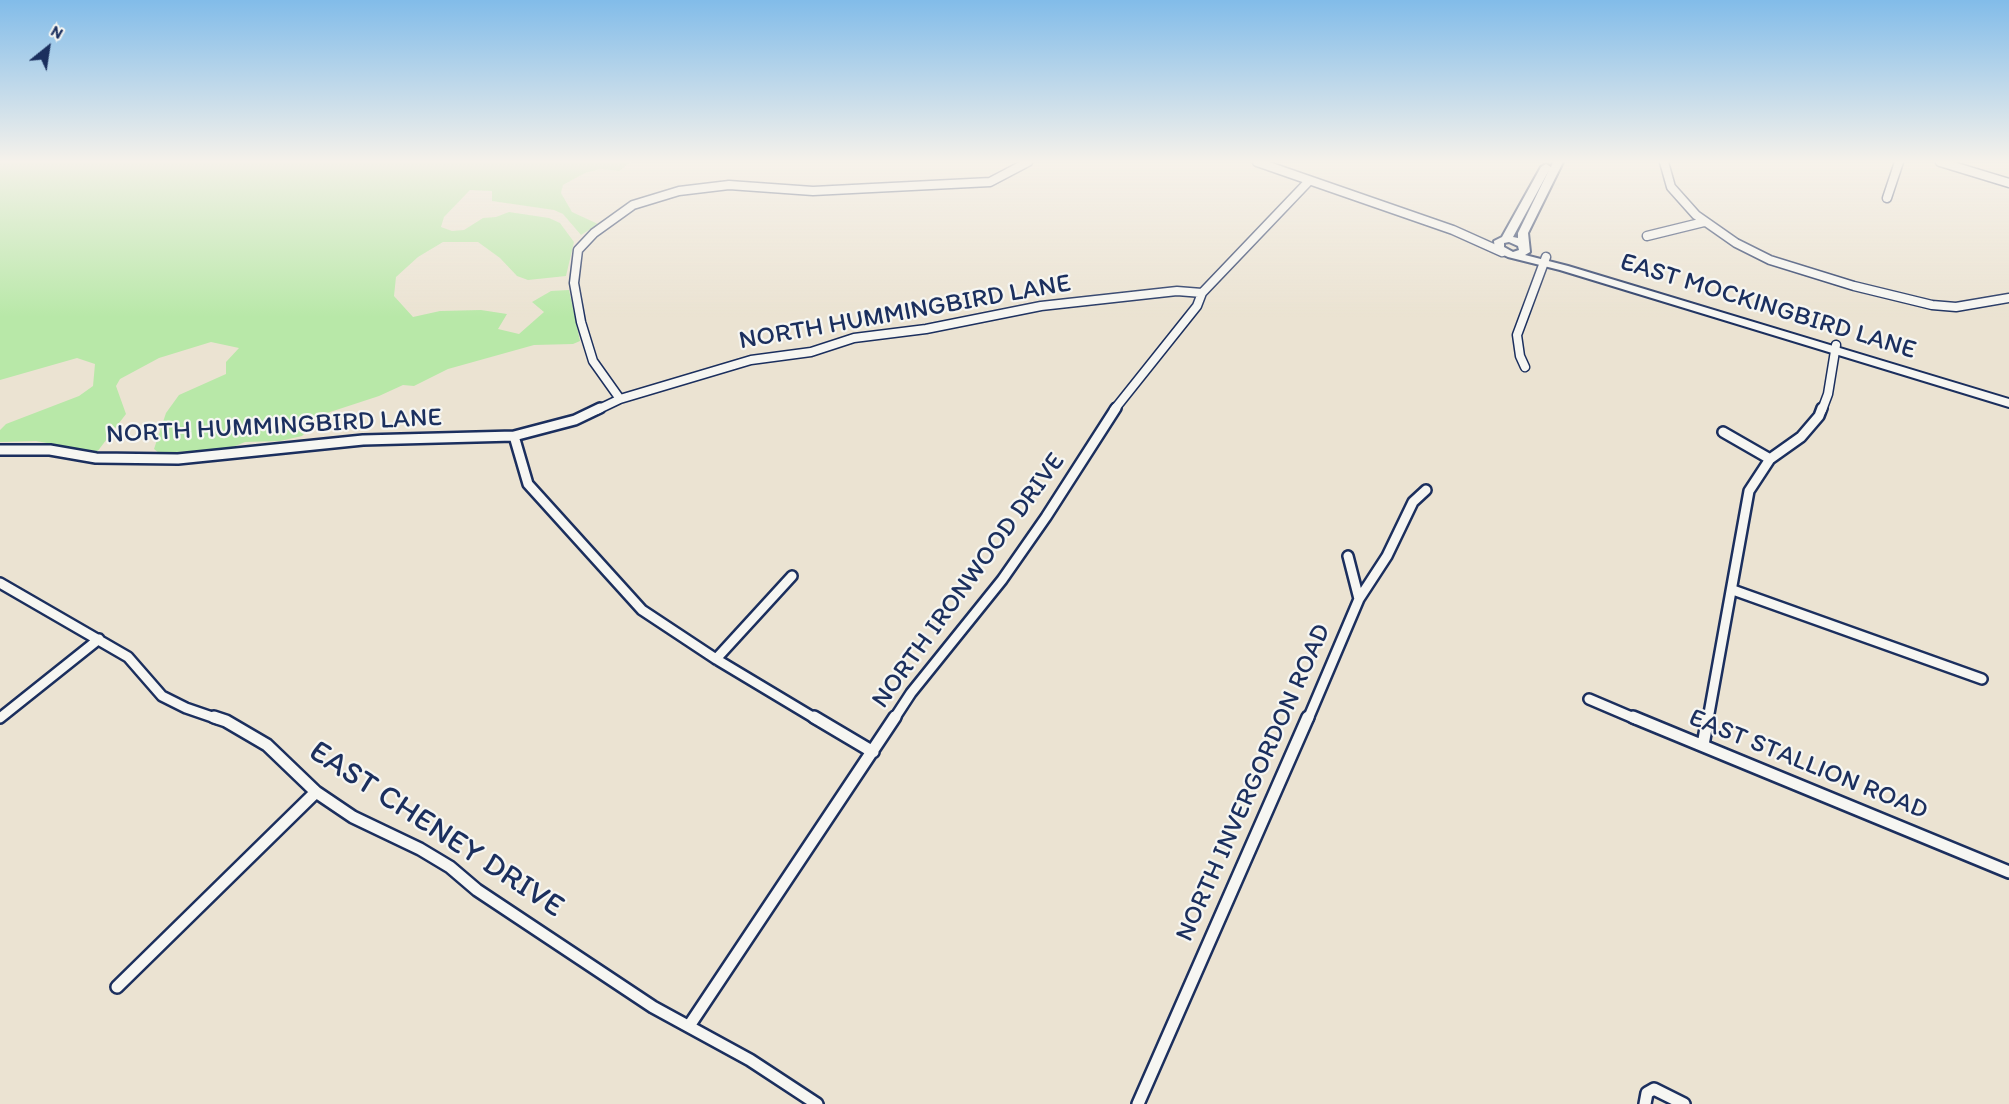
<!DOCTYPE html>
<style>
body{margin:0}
#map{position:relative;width:2009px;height:1104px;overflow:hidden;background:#ebe3d2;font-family:Itim,sans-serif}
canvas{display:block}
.north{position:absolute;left:18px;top:18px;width:60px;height:60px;-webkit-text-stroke:4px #f6f6f2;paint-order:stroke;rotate:30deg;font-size:16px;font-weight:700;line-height:24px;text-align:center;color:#1b2f5e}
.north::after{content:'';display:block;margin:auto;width:21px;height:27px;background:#1b2f5e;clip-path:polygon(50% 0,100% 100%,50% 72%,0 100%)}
</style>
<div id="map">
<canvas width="2009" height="1104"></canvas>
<div class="north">N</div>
</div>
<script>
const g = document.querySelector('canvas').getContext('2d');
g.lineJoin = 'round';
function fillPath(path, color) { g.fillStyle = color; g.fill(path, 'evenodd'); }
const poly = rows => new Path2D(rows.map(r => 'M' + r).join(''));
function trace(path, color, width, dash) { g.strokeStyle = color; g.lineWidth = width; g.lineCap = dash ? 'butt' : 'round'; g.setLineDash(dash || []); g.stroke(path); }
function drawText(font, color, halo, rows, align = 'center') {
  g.font = font + ' Itim,sans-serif'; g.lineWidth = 4.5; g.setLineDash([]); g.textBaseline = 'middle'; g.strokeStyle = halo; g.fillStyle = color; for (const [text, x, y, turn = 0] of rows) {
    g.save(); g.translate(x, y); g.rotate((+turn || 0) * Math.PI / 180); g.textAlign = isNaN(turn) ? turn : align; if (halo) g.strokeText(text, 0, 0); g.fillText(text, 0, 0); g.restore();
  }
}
const green = poly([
 [0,162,631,162,619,171,601,169,585,173,563,185,561,193,572,212,598,224,581,235,563,214,554,210,492,201,492,191,470,190,444,217,441,227,452,231,464,230,483,218,496,217,509,212,549,218,560,223,574,242,566,276,528,280,517,276,500,258,478,242,443,242,418,257,396,277,394,296,413,317,440,311,481,310,507,314,498,329,519,334,544,312,532,302,551,291,569,290,580,341,573,344,534,345,448,369,414,386,403,385,379,396,324,414,302,436,280,441,245,442,228,449,159,453,154,449,166,413,179,395,226,374,226,362,239,348,211,342,159,358,120,379,116,386,126,414,97,452,36,441,0,442,0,430,6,424,79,396,93,386,95,364,77,358,0,380]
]);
const streetFar2 = poly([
 [1257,162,1453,230,1502,252],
 [1664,162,1671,187,1696,215,1736,243,1770,260,1854,286,1932,305,1956,307,2009,298],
 [1940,162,2009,183],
 [1887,198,1899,162],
 [1647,236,1704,222],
 [1525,367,1520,356,1517,335,1546,257],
 [620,399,593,361,581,322,574,283,578,250,594,233,633,205,679,191,729,185,813,191,990,182,1028,162],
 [597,410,620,399,751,360,811,352,854,338,926,329,1041,306,1177,291,1202,293],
 [1114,410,1197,306,1202,293,1309,181],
 [1822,410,1828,394,1836,345]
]);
const streetFar1 = poly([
 [1723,432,1770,459],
 [514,436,528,484,642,610,716,659,816,719],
 [0,450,50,450,96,458,178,459,363,440,514,436,575,420,600,408],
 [1348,556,1359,599],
 [0,583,128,657,162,696,186,708,218,719],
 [1733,590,1982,679],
 [716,659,792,576],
 [1589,699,1636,719],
 [0,718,99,639],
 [894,719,911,693,1002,580,1046,517,1116,408],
 [1308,719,1359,599,1387,556,1413,502,1426,490],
 [1708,719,1749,491,1770,459,1801,437,1819,416,1822,408]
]);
const street = poly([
 [214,717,226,721,267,745,316,792,353,817,420,849,450,867,477,890,653,1007,750,1060,817,1104],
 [814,717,873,752],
 [1633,717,2009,872],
 [1703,745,1708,717],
 [117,987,316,792],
 [689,1026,895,717],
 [1138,1104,1308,717],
 [1645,1104,1647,1093,1654,1089,1684,1104]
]);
const secondary = poly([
 [1553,162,1563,162,1528,233,1530,252,1525,255,1568,266,2009,399,2009,407,1560,270,1508,257,1495,251,1494,241,1502,237,1541,167,1546,164,1551,167,1553,162],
 [1549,170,1518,233,1518,238,1513,237,1549,170],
 [1509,242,1518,246,1519,250,1513,252,1504,247,1504,243,1509,242]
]);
const streetNames = [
 ["EAST MOCKINGBIRD LANE",1768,307,17],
 ["NORTH HUMMINGBIRD LANE",905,313,-10],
 ["NORTH HUMMINGBIRD LANE",274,427,-3],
 ["NORTH IRONWOOD DRIVE",969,581,-54],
 ["EAST STALLION ROAD",1808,765,22],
 ["NORTH INVERGORDON ROAD",1254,783,-66]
];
const nearStreetnames = [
 ["EAST CHENEY DRIVE",436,830,33]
];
fillPath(green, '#b8e8a8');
trace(streetFar2, '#1b2f5e', 11);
trace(streetFar1, '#1b2f5e', 14);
trace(street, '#1b2f5e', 16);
trace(secondary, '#1b2f5e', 4);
trace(streetFar2, '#f6f6f2', 8);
trace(streetFar1, '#f6f6f2', 9);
trace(street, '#f6f6f2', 11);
fillPath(secondary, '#f6f6f2');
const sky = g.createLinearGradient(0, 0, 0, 317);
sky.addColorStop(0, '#82bce9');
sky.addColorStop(0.51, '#f6f2eb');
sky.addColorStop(1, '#f6f2eb00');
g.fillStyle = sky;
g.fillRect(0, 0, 2009, 317);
drawText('26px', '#1b2f5e', '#f6f6f2', streetNames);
drawText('32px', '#1b2f5e', '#f6f6f2', nearStreetnames);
</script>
